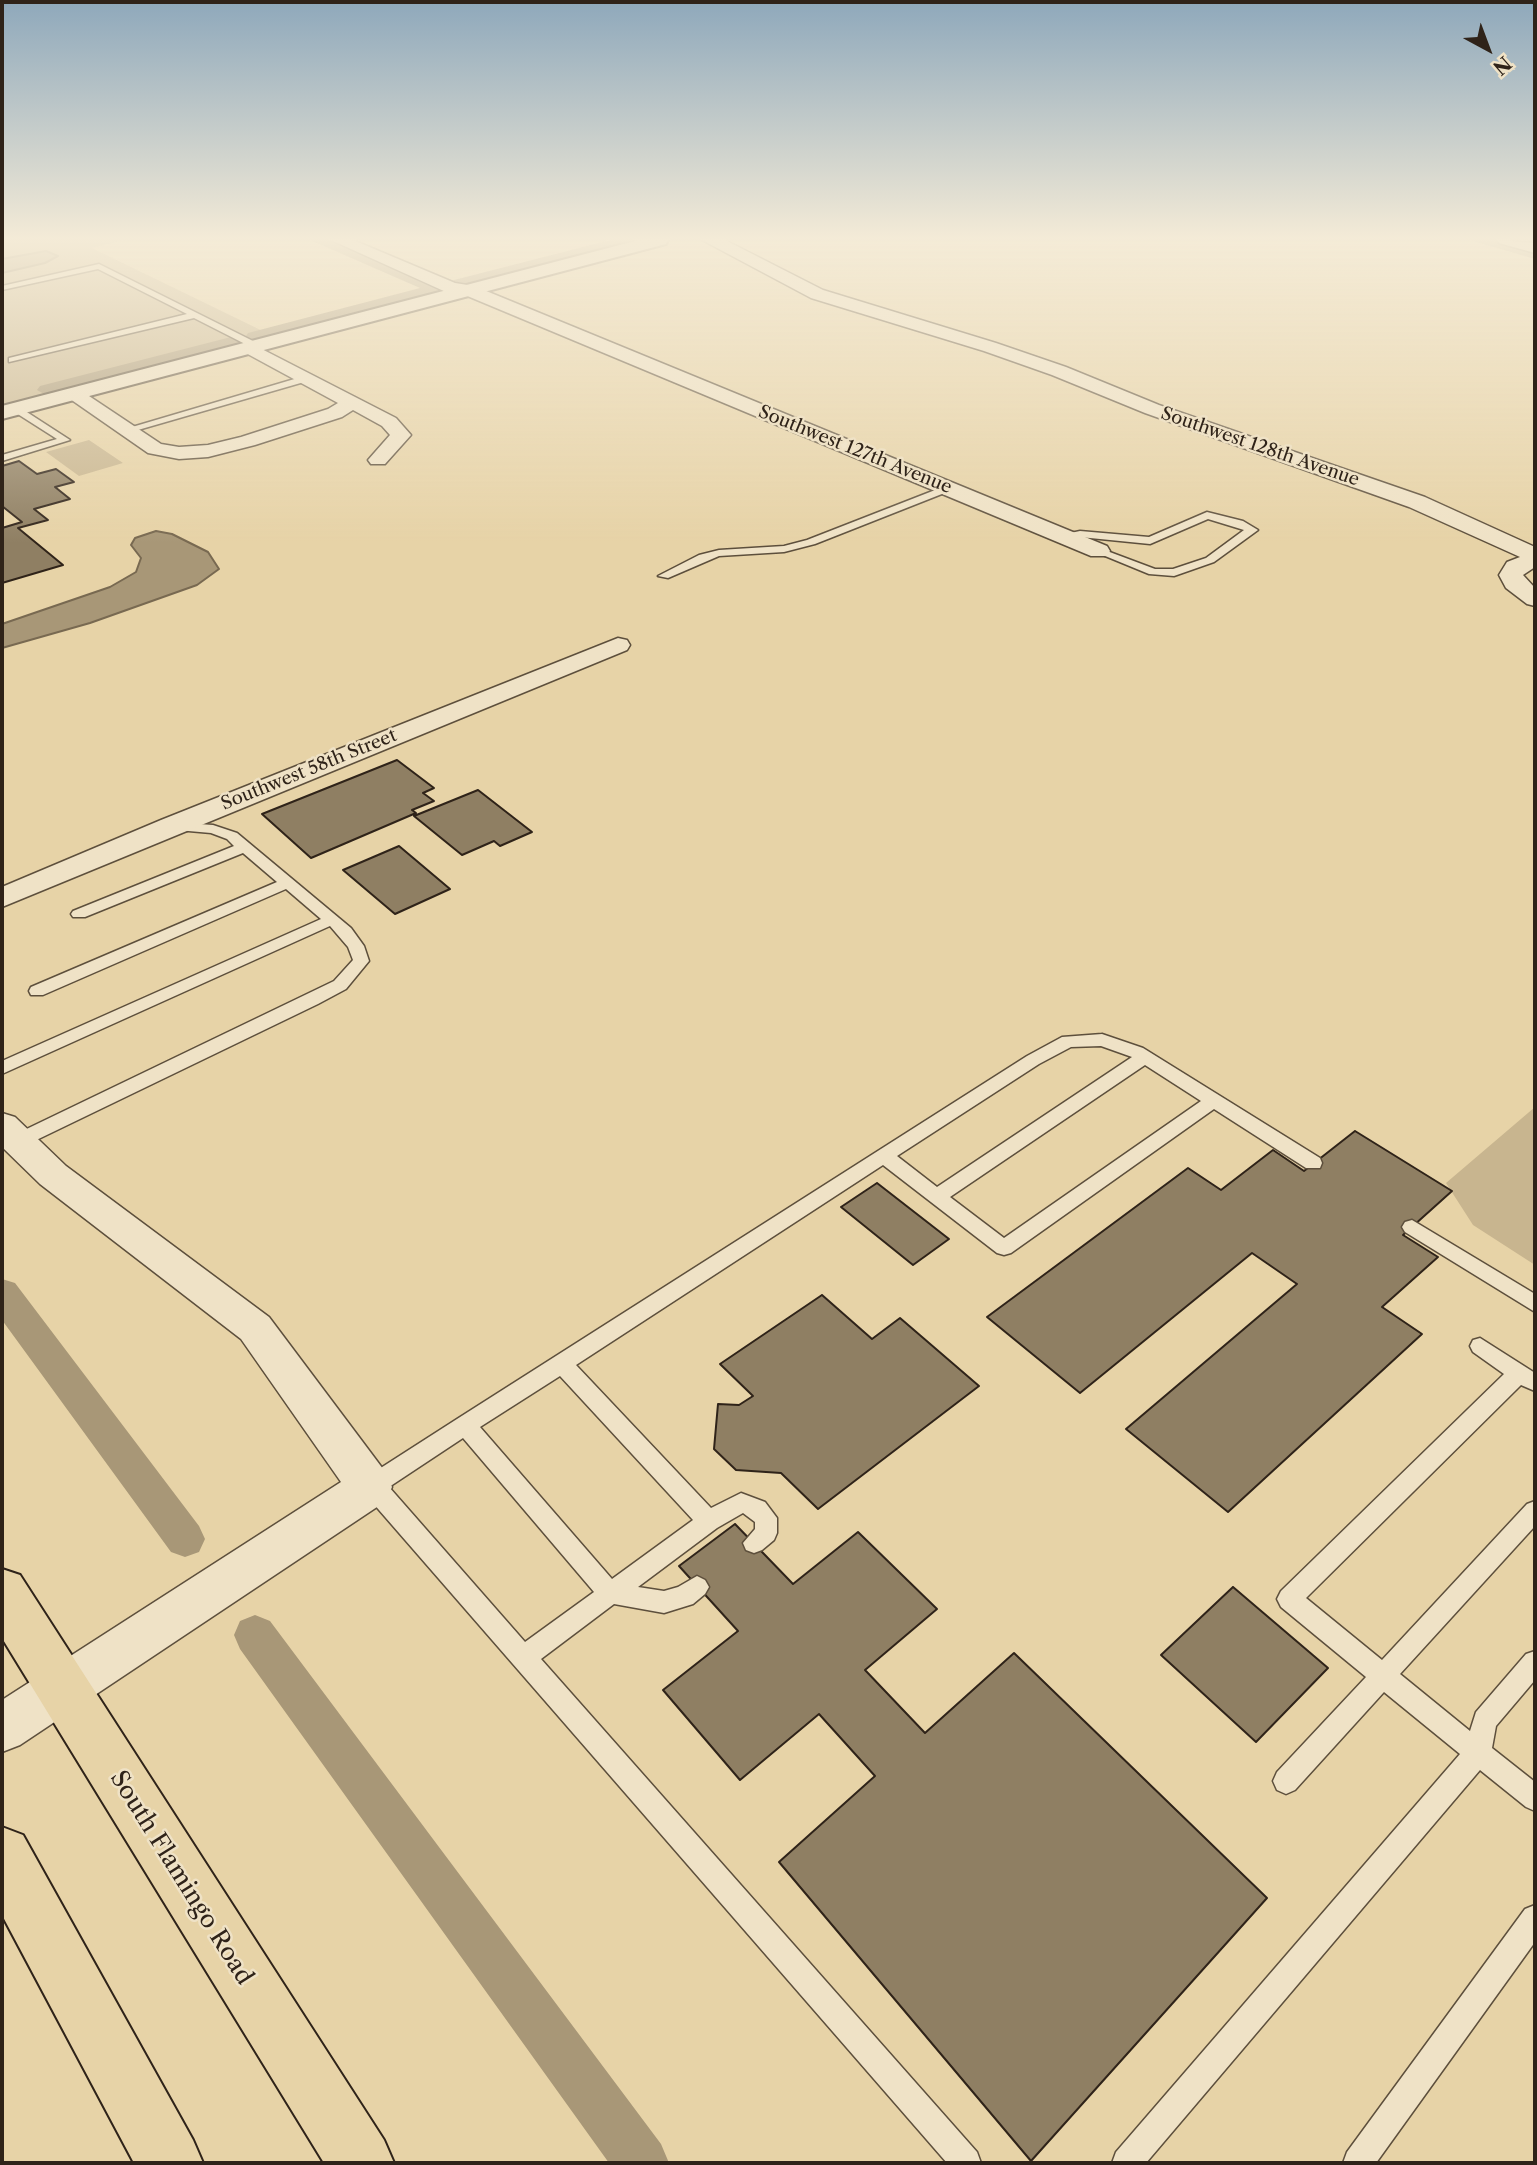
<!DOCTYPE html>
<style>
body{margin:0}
#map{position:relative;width:1537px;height:2165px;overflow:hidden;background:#e7d3a7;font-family:"Libre Caslon Text",serif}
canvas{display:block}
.frame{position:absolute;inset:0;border:4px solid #2f2319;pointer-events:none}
.north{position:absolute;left:1453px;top:14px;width:70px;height:70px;-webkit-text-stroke:5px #efe2c6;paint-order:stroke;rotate:139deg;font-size:19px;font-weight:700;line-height:28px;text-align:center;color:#2f2319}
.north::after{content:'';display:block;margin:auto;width:24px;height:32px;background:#2f2319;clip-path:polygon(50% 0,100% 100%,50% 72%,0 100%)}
</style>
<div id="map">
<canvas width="1537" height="2165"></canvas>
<div class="frame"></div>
<div class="north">N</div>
</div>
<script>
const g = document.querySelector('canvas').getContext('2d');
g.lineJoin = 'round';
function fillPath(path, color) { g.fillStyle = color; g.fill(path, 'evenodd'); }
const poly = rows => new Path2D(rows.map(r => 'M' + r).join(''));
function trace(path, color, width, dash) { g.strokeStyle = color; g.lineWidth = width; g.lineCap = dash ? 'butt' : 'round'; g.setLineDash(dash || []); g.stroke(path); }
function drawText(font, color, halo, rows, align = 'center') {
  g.font = font + ' "Libre Caslon Text",serif'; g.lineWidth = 5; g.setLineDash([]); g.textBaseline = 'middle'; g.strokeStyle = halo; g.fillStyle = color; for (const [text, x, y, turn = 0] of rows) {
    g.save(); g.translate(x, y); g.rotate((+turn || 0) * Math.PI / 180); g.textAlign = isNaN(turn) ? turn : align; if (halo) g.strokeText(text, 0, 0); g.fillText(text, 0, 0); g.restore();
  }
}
const green = poly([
 [2,240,124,240,92,248,273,336,2,407],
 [89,440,123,463,79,476,46,452],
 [1535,1107,1535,1265,1473,1225,1446,1183]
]);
const water = poly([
 [46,251,58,256,45,263,2,273,2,259,46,251],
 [156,531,172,534,208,552,219,569,197,585,90,623,2,648,2,624,110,587,136,572,141,558,131,545,135,538,156,531]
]);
const canal = poly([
 [310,240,330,240,443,289,440,292,260,339,248,339,246,336,248,333,420,288,310,240],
 [610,240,635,240,633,243,459,287,452,283,454,280,610,240],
 [1469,240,1494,240,1535,251,1535,259,1469,240],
 [231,337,237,339,239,342,237,345,46,395,37,390,40,386,231,337],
 [2,1279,15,1283,199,1526,205,1539,199,1552,185,1557,171,1552,2,1320,2,1279],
 [255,1615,270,1621,661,2144,669,2163,609,2163,240,1649,234,1635,240,1621,255,1615]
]);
const building = poly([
 [19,461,37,474,56,469,74,482,55,487,70,499,34,509,48,520,18,528,63,565,2,583,2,528,22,522,2,506,2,466,19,461],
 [397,760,434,788,423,793,434,801,412,810,416,813,311,858,262,814,397,760],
 [478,790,532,832,500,846,494,841,462,855,414,816,478,790],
 [399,846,450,889,395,914,343,870,399,846],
 [1355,1131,1452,1191,1403,1235,1438,1257,1382,1307,1422,1334,1228,1512,1126,1429,1297,1284,1252,1253,1080,1393,987,1317,1188,1168,1221,1190,1273,1150,1304,1171,1355,1131],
 [877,1183,949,1239,913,1265,841,1207,877,1183],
 [822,1295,872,1339,900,1318,979,1386,818,1509,781,1473,736,1470,714,1449,718,1404,739,1405,753,1396,720,1364,822,1295],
 [735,1524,793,1584,858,1532,937,1609,865,1670,925,1733,1014,1653,1267,1898,1031,2161,779,1862,875,1776,819,1714,740,1780,663,1690,738,1631,679,1566,735,1524],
 [1233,1587,1328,1668,1256,1742,1161,1655,1233,1587]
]);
const service = poly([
 [99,264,259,344,261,346,253,348,194,318,9,362,9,358,187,314,98,269,2,290,2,286,99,264],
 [308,375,311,376,311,380,131,432,122,430,308,375],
 [13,407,19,407,70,440,2,461,2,455,57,439,13,411,13,407],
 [948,485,953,488,952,490,815,544,784,552,719,556,668,578,658,576,699,555,719,550,784,546,807,540,948,485],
 [1207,512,1243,521,1258,530,1214,562,1174,576,1149,574,1093,551,1099,548,1155,569,1173,569,1206,558,1244,530,1208,519,1150,544,1080,537,1062,539,1056,536,1080,531,1149,537,1207,512],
 [171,822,213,825,237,833,351,928,364,946,369,961,346,989,318,1004,24,1146,12,1146,9,1141,12,1136,334,981,353,960,348,947,330,926,2,1074,2,1061,321,919,286,889,43,995,31,995,29,991,31,987,277,882,243,853,85,917,73,917,71,914,73,911,234,846,227,839,211,833,166,829,164,826,171,822],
 [1102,1034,1143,1048,1320,1158,1322,1163,1320,1168,1306,1168,1214,1109,1011,1253,1004,1255,997,1253,883,1165,576,1365,711,1508,741,1493,765,1502,777,1518,777,1533,774,1540,762,1550,754,1553,746,1550,743,1543,755,1529,755,1522,743,1513,717,1528,638,1587,664,1591,678,1587,697,1576,705,1580,709,1587,705,1594,693,1604,664,1613,614,1604,541,1659,977,2152,981,2163,947,2163,359,1487,362,1480,457,1419,1027,1056,1062,1037,1102,1034],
 [1101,1046,1132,1057,937,1187,897,1156,1039,1064,1071,1047,1101,1046],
 [1145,1065,1201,1101,1004,1238,950,1197,1145,1065],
 [560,1376,693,1520,612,1579,480,1427,560,1376],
 [463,1438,594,1592,525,1642,389,1487,463,1438],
 [1412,1220,1535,1294,1535,1312,1405,1232,1402,1227,1405,1222,1412,1220],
 [1480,1338,1535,1373,1535,1391,1521,1385,1306,1598,1382,1660,1527,1504,1535,1501,1535,1526,1400,1674,1470,1731,1476,1712,1526,1654,1535,1651,1535,1680,1496,1726,1492,1748,1535,1782,1535,1811,1526,1807,1480,1770,1146,2163,1112,2163,1116,2152,1460,1754,1384,1692,1295,1790,1286,1794,1277,1790,1273,1781,1277,1772,1366,1677,1281,1607,1277,1599,1281,1591,1504,1374,1473,1352,1470,1346,1473,1340,1480,1338],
 [1535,1905,1535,1942,1376,2163,1343,2163,1347,2152,1525,1909,1535,1905]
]);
const minor = poly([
 [331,240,353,240,455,283,474,286,1107,546,1110,551,1107,556,1091,556,465,295,446,292,331,240],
 [702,240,725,240,823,290,996,343,1066,367,1159,405,1425,497,1535,547,1535,567,1523,575,1535,588,1535,606,1527,604,1506,588,1499,575,1507,562,1520,557,1409,507,1145,413,1052,375,984,351,811,298,702,240],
 [1497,240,1535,243,1535,253,1499,243,1497,240],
 [250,343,396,418,411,435,385,464,371,464,368,460,390,435,382,426,353,410,342,417,255,445,208,457,179,459,148,453,63,394,73,388,80,390,161,444,179,447,208,445,241,437,328,409,338,403,244,352,241,348,244,344,250,343],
 [618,638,627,640,630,645,627,650,2,907,2,887,161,820,618,638],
 [2,1113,15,1117,66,1166,269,1317,386,1473,392,1487,386,1501,20,1745,2,1752,2,1700,341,1482,241,1339,40,1184,2,1147,2,1113]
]);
const tertiary = poly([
 [639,240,668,240,666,244,2,419,2,406,639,240]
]);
const trunk = poly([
 [2,1569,20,1575,384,2140,394,2163,324,2163,2,1638,2,1569],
 [2,1827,23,1835,193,2140,203,2163,134,2163,2,1915,2,1827]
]);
const farStreetnames = [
 ["Southwest 128th Avenue",1260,447,19],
 ["Southwest 127th Avenue",855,450,22],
 ["Southwest 58th Street",309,770,-22]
];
const nearStreetnames = [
 ["South Flamingo Road",181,1878,58]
];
fillPath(green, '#c8b58f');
fillPath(water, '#a89777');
trace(water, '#786951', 2);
fillPath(canal, '#a89777');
fillPath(building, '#8f7f63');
trace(building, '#2f2319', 2);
trace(service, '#5d4f3c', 3);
trace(minor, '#5d4f3c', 3);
trace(tertiary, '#5d4f3c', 4);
trace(trunk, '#2f2319', 4);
fillPath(service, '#efe2c6');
fillPath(minor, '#efe2c6');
fillPath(tertiary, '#efe2c6');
fillPath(trunk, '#e7d3a7');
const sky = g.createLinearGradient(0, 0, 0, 543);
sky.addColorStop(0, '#8ea8bb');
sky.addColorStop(0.44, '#f4ebd7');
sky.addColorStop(1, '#f4ebd700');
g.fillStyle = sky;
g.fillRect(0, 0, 1537, 543);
drawText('18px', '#2f2319', '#efe2c6', farStreetnames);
drawText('24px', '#2f2319', '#efe2c6', nearStreetnames);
</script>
